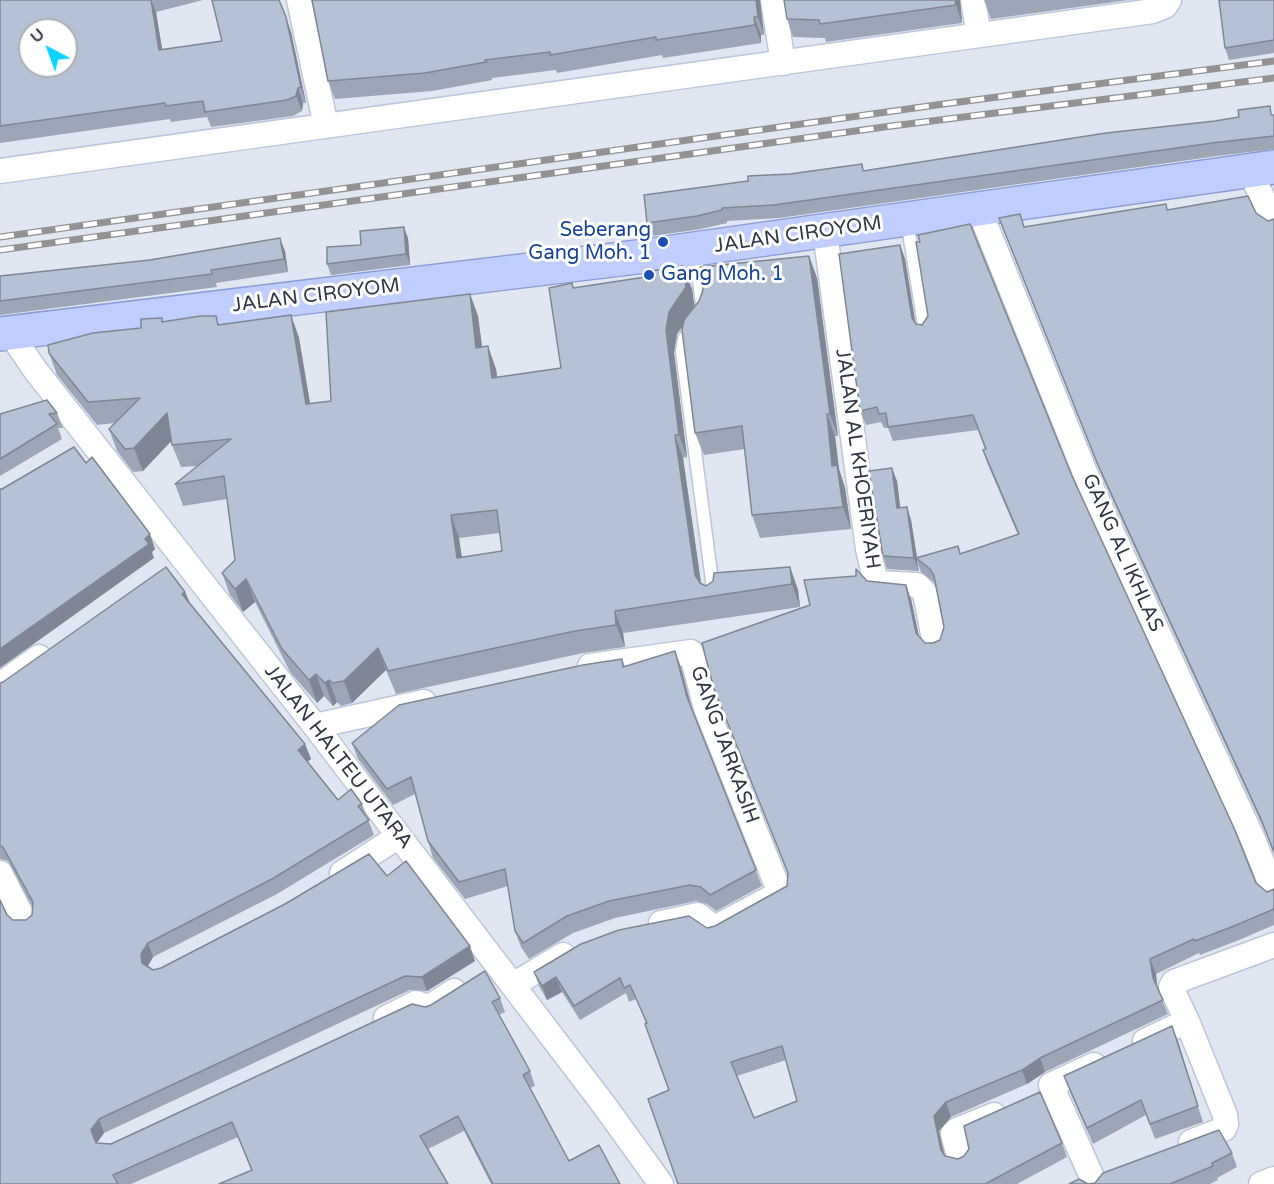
<!DOCTYPE html>
<style>
body{margin:0}
#map{position:relative;width:1274px;height:1184px;overflow:hidden;background:#e1e6f3;font-family:"Varela Round",sans-serif}
canvas{display:block}
.north{position:absolute;left:18px;top:18px;width:60px;height:60px;box-sizing:border-box;background:#fff;border:2px solid #adafb5;border-radius:50%;rotate:319deg;font-size:16px;font-weight:700;line-height:24px;text-align:center;color:#313845}
.north::after{content:'';display:block;margin:auto;width:21px;height:27px;background:#0cd3ff;clip-path:polygon(50% 0,100% 100%,50% 72%,0 100%)}
</style>
<div id="map">
<canvas width="1274" height="1184"></canvas>
<div class="north">U</div>
</div>
<script>
const g = document.querySelector('canvas').getContext('2d');
g.lineJoin = 'round';
const poly = rows => new Path2D(rows.map(r => 'M' + r).join(''));
function trace(path, color, width, dash) { g.strokeStyle = color; g.lineWidth = width; g.lineCap = dash ? 'butt' : 'round'; g.setLineDash(dash || []); g.stroke(path); }
function fillPath(path, color) { g.fillStyle = color; g.fill(path, 'evenodd'); }
function drawText(font, color, halo, rows, align = 'center') {
  g.font = font + ' "Varela Round",sans-serif'; g.lineWidth = 6; g.setLineDash([]); g.textBaseline = 'middle'; g.strokeStyle = halo; g.fillStyle = color; for (const [text, x, y, turn = 0] of rows) {
    g.save(); g.translate(x, y); g.rotate((+turn || 0) * Math.PI / 180); g.textAlign = isNaN(turn) ? turn : align; if (halo) g.strokeText(text, 0, 0); g.fillText(text, 0, 0); g.restore();
  }
}
const service = poly([
 [907,221,925,331],
 [695,251,703,311],
 [690,330,684,339,682,352,714,596]
]);
const minor = poly([
 [299,0,326,126],
 [773,0,783,63],
 [973,0,979,35],
 [1249,170,1274,221],
 [0,171,1153,11,1165,6,1169,0],
 [979,209,1090,485,1252,837,1274,892],
 [825,232,868,549,875,579,878,583,917,585,925,593,935,644],
 [10,333,36,371,315,726,604,1105,661,1184],
 [590,666,691,652,706,708,780,893,714,928,698,915,661,923],
 [0,685,39,657],
 [315,726,424,702],
 [0,873,25,922],
 [342,873,399,836],
 [513,985,563,955],
 [386,1018,416,1003,429,1007,454,991],
 [1187,1021,1225,1115,1226,1124,1224,1129,1191,1142],
 [1145,1041,1187,1021,1171,987,1174,982,1274,945],
 [1094,1065,1051,1085,1095,1184],
 [960,1160,953,1134,957,1130,994,1115],
 [1261,1184,1274,1179]
]);
const secondary = poly([
 [0,334,645,256,1274,167]
]);
const rail = poly([
 [0,237,936,105,1274,61],
 [0,250,884,127,1274,78]
]);
const wall = poly([
 [0,0,203,0,156,12,162,50,291,32,306,103,303,103,302,111,293,116,211,127,207,117,171,122,170,119,0,143],
 [312,0,760,0,764,35,761,35,761,43,663,58,662,55,557,73,556,70,492,78,492,80,432,91,335,99,328,81],
 [784,0,960,0,962,23,826,42,825,38,793,37,787,19],
 [984,0,1129,0,991,19],
 [1274,0,1274,53,1229,60,1225,48],
 [1274,115,1274,149,1217,156,779,218,727,221,727,223,701,229,652,236,647,223,865,171],
 [1169,209,1256,213,1268,221,1274,219,1274,854,1265,831,1103,479,999,218,1020,214,1024,227],
 [408,238,410,265,331,275,327,264,361,245],
 [900,245,905,259,915,323,1072,476,1256,883,1267,892,1274,889,1274,925,1239,940,1200,955,1199,953,1156,974,1157,988,1168,1014,1045,1072,1027,1084,951,1117,939,1131,945,1156,958,1159,1062,1143,1067,1157,1017,1184,678,1184,669,1090,646,1023,636,999,629,1002,626,993,580,1020,562,992,547,1000,539,986,534,972,707,928,715,926,787,886,788,874,714,689,810,605,867,581,911,599,919,636,925,643,933,643,940,640,944,627,935,583,921,572,917,561,919,571,887,569,883,556,897,481,900,508,907,507,911,520,917,557,961,553,1018,535,988,465,983,450,985,449,978,430,893,441,888,428,884,428,881,422,866,425,860,411],
 [786,1060,797,1101,754,1118,737,1076],
 [285,251,288,272,216,283,217,287,0,315,0,276],
 [809,256,817,278,838,436,835,436,839,469,845,488,851,529,760,538,752,515,745,449,704,455,695,433,683,326,677,334,674,353,687,457,683,458,701,583,706,586,790,567,798,590,800,607,623,633,625,647,583,653,396,694,386,670,352,703,341,706,337,702,333,706,324,696,317,703,290,672,255,602,243,612,230,595,222,573,235,560,227,499,183,506,175,484,198,466,181,467,172,445,172,440,143,471,133,472,117,451,109,429,115,423,97,425,57,375,49,353,141,328,162,318,163,322,216,316,219,325,291,315,299,338,310,404,331,401,470,294,478,316,482,347,496,369,497,377,561,368,572,283,574,288,652,276,683,266,692,289,694,307],
 [500,533,502,551,462,557,459,538],
 [57,413,63,428,58,428,62,439,0,476,0,414],
 [185,592,190,603,305,744,311,759,307,762,338,800,362,804,374,835,277,894,153,957,148,966,153,970,161,968,387,876,475,961,427,991,410,990,104,1133,97,1143,111,1144,425,1007,500,998,505,1012,499,1015,530,1071,535,1086,530,1088,569,1161,620,1184,491,1184,464,1131,428,1149,251,1170,238,1137,131,1184,0,1184,7,915,13,920,26,920,32,915,32,906,8,861,0,859,0,683],
 [675,651,681,668,692,709,762,886,716,911,707,904,696,901,615,918,573,933,529,959,521,947,515,931,508,886,465,899,433,858,428,841,415,794,393,805,358,759,352,743,622,659,625,667],
 [1172,1026,1203,1122,1155,1139,1146,1115,1093,1144,1070,1092,1064,1076],
 [1232,1153,1237,1167,1217,1178,1218,1180,1210,1184,1069,1184,1095,1183]
]);
const shadedWall = poly([
 [151,0,156,12,165,66,159,50],
 [756,0,760,0,764,35,758,17],
 [955,0,960,0,962,23,956,5],
 [286,17,291,32,306,103,301,87],
 [754,17,761,35,761,43,755,25],
 [298,88,303,103,302,111,296,96],
 [404,227,408,238,410,265,406,254],
 [280,238,285,251,288,272,284,259],
 [900,245,905,259,917,332,912,318],
 [809,256,817,278,838,436,830,414],
 [683,266,692,289,695,309,677,334,674,353,687,457,679,435,666,330,669,312],
 [470,294,478,316,485,370,476,348],
 [291,315,299,338,314,427,306,404],
 [488,346,496,369,500,401,492,378],
 [167,413,176,436,143,471,134,448],
 [827,414,835,436,839,469,845,488,851,529,843,507,832,466],
 [675,435,683,458,703,597,695,575],
 [892,468,897,481,902,521,897,508],
 [907,507,911,520,917,558,916,558,919,571,914,558],
 [451,515,459,538,465,580,457,558],
 [150,534,155,549,152,552,154,558,0,668,0,649],
 [790,567,798,590,800,607,792,584],
 [246,579,255,602,243,612,235,589],
 [906,585,911,599,921,647,916,633],
 [185,592,191,606,182,594],
 [615,611,623,633,625,647,616,625],
 [378,648,386,670,352,703,344,681],
 [675,651,681,668,693,713,687,697],
 [316,674,324,696,317,703,309,680],
 [329,680,337,702,333,706,325,683],
 [305,744,311,759,303,765,298,750],
 [148,943,153,957,146,969,142,963,141,954],
 [470,946,475,961,427,991,422,977],
 [1150,959,1156,974,1158,993,1153,978],
 [556,977,562,992,547,1000,542,986],
 [1172,1026,1178,1041,1203,1122,1198,1106],
 [1040,1058,1045,1072,1027,1084,1022,1070],
 [946,1102,951,1117,939,1131,946,1164,941,1150,934,1116],
 [99,1119,104,1133,96,1144,91,1130]
]);
const building = poly([
 [0,0,151,0,159,50,222,41,212,0,279,0,286,17,301,87,298,88,296,96,287,100,205,112,203,101,166,106,165,103,0,126,0,0],
 [30,30,66,30,66,66,30,66,30,30],
 [312,0,756,0,758,17,754,17,755,25,656,40,656,37,550,55,550,52,485,60,486,62,425,73,328,81,312,0],
 [784,0,955,0,956,5,820,24,819,20,787,19,784,0],
 [1219,0,1274,0,1274,40,1225,48,1219,0],
 [1270,106,1271,115,1274,115,1274,136,1212,143,774,205,722,208,722,210,697,216,647,223,644,195,748,181,748,176,790,174,862,164,863,171,1106,133,1215,121,1239,117,1238,110,1270,106],
 [1248,196,1256,213,1268,221,1274,219,1274,852,1260,817,1098,465,999,218,1020,214,1024,227,1166,204,1167,210,1248,196],
 [970,224,1072,476,1234,828,1256,883,1267,892,1274,889,1274,909,1234,926,1195,941,1194,939,1150,959,1153,978,1163,1000,1040,1058,1022,1070,946,1102,934,1116,941,1150,945,1156,958,1159,964,1156,969,1149,964,1126,1040,1092,1062,1143,985,1184,678,1184,648,1099,669,1090,645,1024,647,1023,630,985,624,988,620,978,574,1006,556,977,542,986,534,972,581,944,619,930,689,916,707,928,715,926,787,886,788,873,714,689,702,643,810,605,804,580,856,576,856,569,867,581,906,585,916,633,925,643,933,643,940,640,944,627,934,576,930,569,916,558,958,546,960,554,1019,534,983,450,986,449,973,415,888,427,886,413,879,414,877,407,860,411,839,254,900,245,912,318,916,324,922,325,928,316,916,242,920,242,918,235,970,224],
 [782,1046,797,1101,754,1118,731,1062,782,1046],
 [404,227,406,254,327,264,327,247,361,245,360,231,404,227],
 [280,238,284,259,211,270,212,274,0,301,0,276,150,260,280,238],
 [809,256,830,414,827,414,832,466,837,465,843,507,752,515,742,426,695,433,682,330,684,320,699,301,703,290,700,267,809,256],
 [683,266,686,287,669,312,666,330,679,435,675,435,695,575,700,583,706,586,713,581,714,573,790,567,792,584,615,611,616,625,575,631,388,671,378,648,344,681,333,683,329,680,325,683,316,674,309,680,282,649,246,579,235,589,222,573,235,560,224,476,175,484,231,439,172,445,167,413,134,448,125,449,109,429,140,398,88,402,49,353,48,345,93,333,141,328,141,319,162,318,162,322,200,316,216,316,218,325,291,315,306,404,331,401,326,312,470,294,476,348,488,346,492,378,561,368,549,288,572,283,573,288,652,276,651,271,683,266],
 [497,510,502,551,457,558,451,515,497,510],
 [47,400,57,413,49,414,57,424,0,459,0,414,47,400],
 [74,447,86,463,92,457,150,534,145,539,149,544,0,649,0,489,2,489,74,447],
 [892,468,897,508,907,507,914,558,883,556,869,471,892,468],
 [166,567,185,592,182,594,305,744,298,750,338,800,351,789,362,804,358,806,369,820,272,879,148,943,141,954,142,963,153,970,161,968,285,904,369,854,387,876,406,861,470,946,422,977,405,976,99,1119,91,1130,96,1143,111,1144,412,1004,425,1007,431,1005,485,971,500,998,492,1002,530,1071,523,1075,569,1161,599,1145,620,1184,493,1184,458,1116,420,1136,448,1184,219,1184,252,1170,232,1122,113,1175,118,1184,0,1184,0,900,7,915,13,920,26,920,32,915,33,902,3,847,0,846,0,683,3,682,166,567],
 [675,651,687,697,756,870,710,895,701,887,690,885,609,901,567,916,523,943,515,931,505,869,459,882,428,841,411,777,387,789,352,743,399,705,583,665,622,659,623,667,675,651],
 [1172,1026,1198,1106,1150,1124,1141,1100,1087,1128,1064,1076,1172,1026],
 [1219,1130,1232,1153,1212,1163,1213,1166,1170,1184,1069,1184,1079,1179,1088,1184,1095,1183,1103,1173,1219,1130]
]);
const markers = [
 [663,242,6,"#1a4fb4"],
 [649,275,6,"#1a4fb4"]
];
const transitNames = [
 ["Seberang",651,231],
 ["Gang Moh. 1",651,254],
 ["Gang Moh. 1",661,275,"left"]
];
const streetNames = [
 ["JALAN CIROYOM",798,235,-8],
 ["JALAN CIROYOM",316,296,-7],
 ["JALAN AL KHOERIYAH",857,459,82],
 ["GANG AL IKHLAS",1122,553,66],
 ["GANG JARKASIH",724,745,70],
 ["JALAN HALTEU UTARA",338,757,52]
];
trace(service, '#bdc6da', 15);
trace(minor, '#bdc6da', 27);
trace(secondary, '#8b9dd8', 36);
trace(service, '#fff', 12);
trace(minor, '#fff', 24);
trace(secondary, '#bfcdff', 33);
trace(rail, '#939393', 7);
trace(rail, '#fff', 4.5, [14]);
fillPath(wall, '#9ca6b7');
fillPath(shadedWall, '#7f8795');
fillPath(building, '#b5c1d5');
trace(building, '#7f8795', 1.5);
for (const [x, y, r, color] of markers) { const dot = new Path2D(); dot.arc(x, y, r, 0, 2 * Math.PI); g.fillStyle = color; g.fill(dot); trace(dot, '#fff', 2); }
drawText('20px', '#164399', '#fff', transitNames, 'right');
drawText('20px', '#313845', '#fff', streetNames);
</script>
